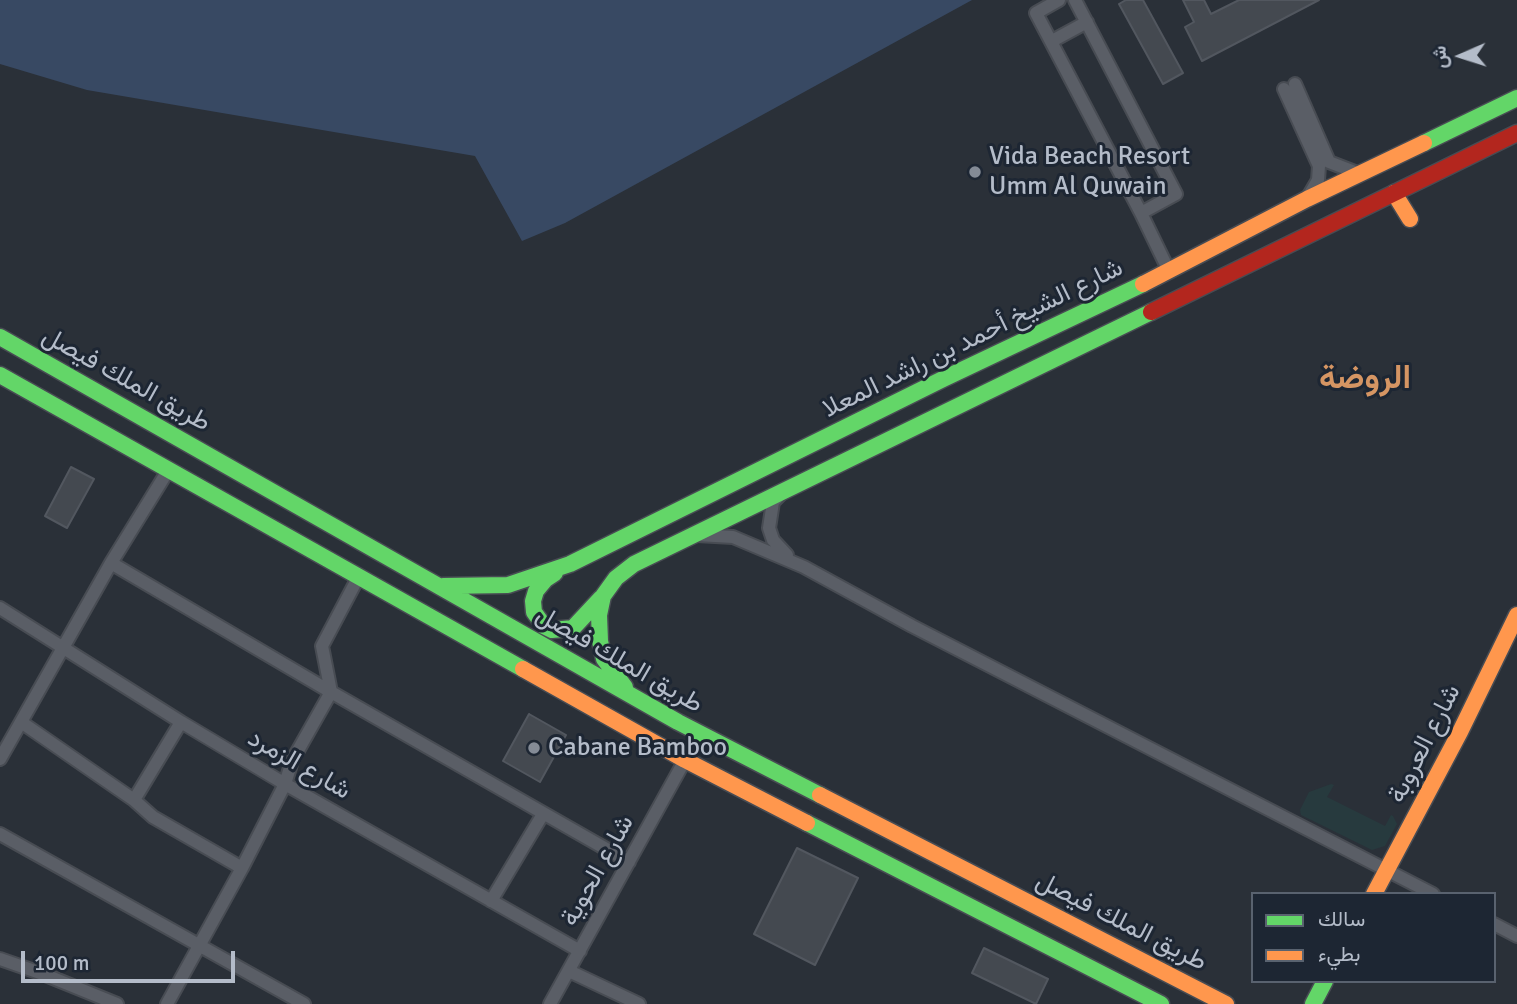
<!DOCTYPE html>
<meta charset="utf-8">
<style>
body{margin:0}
#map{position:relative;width:1517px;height:1004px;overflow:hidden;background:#2a3038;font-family:Signika,Vazirmatn,sans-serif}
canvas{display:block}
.legend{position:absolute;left:1251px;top:892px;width:245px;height:91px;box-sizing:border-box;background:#1d2633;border:2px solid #59626f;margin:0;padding:9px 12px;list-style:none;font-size:21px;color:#b4bcc9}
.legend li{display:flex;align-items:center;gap:14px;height:35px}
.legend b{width:35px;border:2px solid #59626f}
.north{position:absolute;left:1426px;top:21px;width:70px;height:70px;-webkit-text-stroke:5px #1d2633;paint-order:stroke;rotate:267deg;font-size:19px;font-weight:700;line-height:28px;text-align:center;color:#b4bcc9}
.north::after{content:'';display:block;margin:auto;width:24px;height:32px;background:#b4bcc9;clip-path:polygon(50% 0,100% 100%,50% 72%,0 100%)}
.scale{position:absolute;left:21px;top:951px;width:214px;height:32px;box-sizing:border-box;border:4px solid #b4bcc9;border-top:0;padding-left:9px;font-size:21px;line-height:24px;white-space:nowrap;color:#b4bcc9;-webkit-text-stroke:5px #1d2633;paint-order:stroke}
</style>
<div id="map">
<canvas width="1517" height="1004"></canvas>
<ul class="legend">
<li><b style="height:9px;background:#63d668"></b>سالك</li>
<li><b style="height:9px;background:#ff974d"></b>بطيء</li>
</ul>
<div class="north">ش</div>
<div class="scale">100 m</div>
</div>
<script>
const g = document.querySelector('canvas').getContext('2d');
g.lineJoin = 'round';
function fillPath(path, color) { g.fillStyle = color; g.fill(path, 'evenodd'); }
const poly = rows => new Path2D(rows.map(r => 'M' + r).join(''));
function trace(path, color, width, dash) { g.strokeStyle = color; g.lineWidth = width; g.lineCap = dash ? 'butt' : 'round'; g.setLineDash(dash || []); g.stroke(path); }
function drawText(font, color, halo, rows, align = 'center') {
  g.font = font + ' Signika,Vazirmatn,sans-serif'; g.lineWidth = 6; g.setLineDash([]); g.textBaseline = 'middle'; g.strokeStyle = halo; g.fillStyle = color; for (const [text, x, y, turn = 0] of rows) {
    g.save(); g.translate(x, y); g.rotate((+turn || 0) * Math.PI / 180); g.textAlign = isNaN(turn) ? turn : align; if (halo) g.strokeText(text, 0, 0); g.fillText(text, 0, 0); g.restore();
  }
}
const green = poly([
 [1331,784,1334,785,1327,797,1385,826,1391,815,1393,816,1397,824,1385,846,1372,850,1301,815,1300,810,1309,792]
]);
const water = poly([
 [0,0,972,0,565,223,522,241,475,156,87,90,0,64]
]);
const building = poly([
 [1126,0,1143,0,1183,73,1163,84,1119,4,1126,0],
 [1183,0,1204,0,1211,14,1239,0,1319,0,1202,61,1185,27,1194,22,1183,0],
 [71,467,94,479,67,528,45,516,71,467],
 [529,714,566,735,540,782,503,761,529,714],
 [797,848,858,878,815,965,754,934,797,848],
 [984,948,1048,979,1036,1004,972,973,984,948]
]);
const street = poly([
 [1059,0,1036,13,1141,213,1169,271],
 [1075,0,1176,194,1141,213],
 [1052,41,1087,22],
 [1295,84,1329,162,1360,174],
 [1284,89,1319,166,1318,180,1308,197],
 [780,495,773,502,769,528,773,540,787,555],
 [697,535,733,537,804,567,912,626,1433,894],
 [111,563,331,692,292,761,285,784,242,868,167,1004],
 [359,576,322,646,331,692,629,862],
 [0,608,181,722,285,784,580,951],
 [21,722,134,800,181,722],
 [0,759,111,563,169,469],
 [134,800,153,817,242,868],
 [0,834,304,1004],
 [491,901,543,814],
 [1494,924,1517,936],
 [0,959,43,974,117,1004],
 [569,971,639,1004],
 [550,1004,685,760]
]);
const fast = poly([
 [1424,143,1517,98],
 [0,337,678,722,820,795],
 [0,375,523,669],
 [555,573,546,579,536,591,533,601,534,612,544,626,552,630,573,628,601,598],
 [443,586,508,585,570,564,943,379,1143,284],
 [625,687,604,659,600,641,599,615,603,596,616,578,634,564,1151,312],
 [807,823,1161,1004],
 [1313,1004,1325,981]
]);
const slow = poly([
 [1394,193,1410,219],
 [1143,284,1307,199,1424,143],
 [523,669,685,760,807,823],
 [820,795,1226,1004],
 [1374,894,1460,732,1517,615]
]);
const jam = poly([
 [1151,312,1517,133]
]);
const markers = [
 [975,172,7,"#848b96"],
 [534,748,7,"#848b96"]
];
const poiNames = [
 ["Vida Beach Resort",989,157],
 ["Umm Al Quwain",989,187],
 ["Cabane Bamboo",548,748]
];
const streetNames = [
 ["شارع الشيخ أحمد بن راشد المعلا",973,339,-26],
 ["طريق الملك فيصل",126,380,29],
 ["طريق الملك فيصل",619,660,30],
 ["شارع العروبة",1425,744,-63],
 ["شارع الزمرد",299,765,30],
 ["شارع الحوية",598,871,-61],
 ["طريق الملك فيصل",1121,922,27]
];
const districtNames = [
 ["الروضة",1365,379]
];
fillPath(green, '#273a3e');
fillPath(water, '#384963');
fillPath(building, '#444950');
trace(building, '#52575f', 2);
trace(street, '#484c53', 16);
trace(fast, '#484c53', 19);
trace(slow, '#484c53', 19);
trace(jam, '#484c53', 19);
trace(street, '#5a5e66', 12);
trace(fast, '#63d668', 16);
trace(slow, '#ff974d', 16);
trace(jam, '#b3261e', 16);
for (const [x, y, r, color] of markers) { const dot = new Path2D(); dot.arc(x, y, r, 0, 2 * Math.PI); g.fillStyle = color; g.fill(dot); trace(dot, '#1d2633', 2.5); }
drawText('26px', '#b4bcc9', '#1d2633', poiNames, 'left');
drawText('26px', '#b4bcc9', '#1d2633', streetNames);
drawText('bold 33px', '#d59563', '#1d2633', districtNames);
</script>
